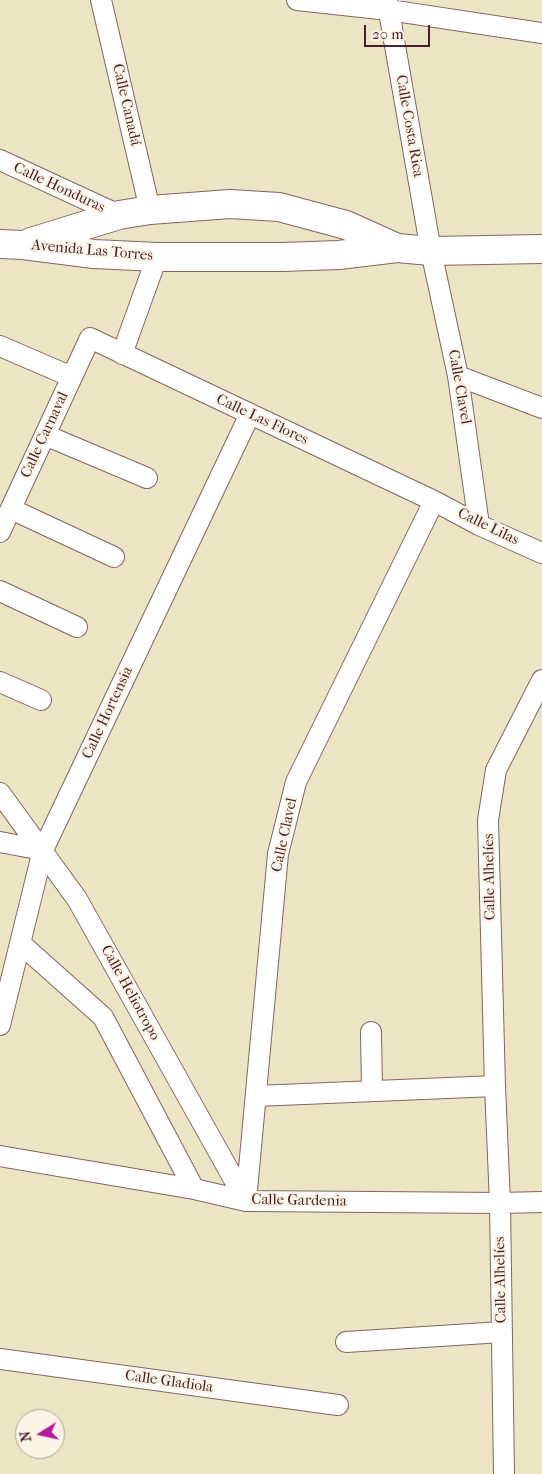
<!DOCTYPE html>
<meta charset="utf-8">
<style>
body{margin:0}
#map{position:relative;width:542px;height:1474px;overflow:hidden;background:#ece5c4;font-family:"IM FELL French Canon",serif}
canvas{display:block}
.north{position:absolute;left:15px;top:1409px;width:50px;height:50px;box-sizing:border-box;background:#fcf5e5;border:1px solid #b59f9b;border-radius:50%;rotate:260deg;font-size:14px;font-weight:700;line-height:20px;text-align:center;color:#4a1f2b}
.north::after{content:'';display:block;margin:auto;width:18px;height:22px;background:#b5179e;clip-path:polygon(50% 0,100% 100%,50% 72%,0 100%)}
.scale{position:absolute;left:364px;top:25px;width:66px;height:22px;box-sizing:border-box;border:2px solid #4a1f2b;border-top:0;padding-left:6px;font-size:15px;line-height:18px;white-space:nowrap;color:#4a1f2b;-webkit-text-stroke:4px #fcf5e5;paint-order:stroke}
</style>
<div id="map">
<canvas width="542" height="1474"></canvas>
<div class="north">N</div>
<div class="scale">20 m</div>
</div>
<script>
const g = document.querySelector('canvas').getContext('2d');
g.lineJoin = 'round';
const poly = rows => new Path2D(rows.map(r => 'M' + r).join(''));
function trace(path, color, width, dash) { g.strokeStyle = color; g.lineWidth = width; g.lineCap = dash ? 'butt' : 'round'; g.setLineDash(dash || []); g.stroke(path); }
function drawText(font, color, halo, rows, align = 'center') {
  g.font = font + ' "IM FELL French Canon",serif'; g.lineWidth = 4.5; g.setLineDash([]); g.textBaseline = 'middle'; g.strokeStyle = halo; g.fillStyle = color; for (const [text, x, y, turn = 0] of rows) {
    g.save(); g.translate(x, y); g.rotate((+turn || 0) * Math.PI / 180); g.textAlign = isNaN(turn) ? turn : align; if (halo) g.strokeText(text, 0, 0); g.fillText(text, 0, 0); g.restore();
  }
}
const street = poly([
 [101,0,150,210],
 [297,0,389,10,542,33],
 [387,0,431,251,458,376,479,525],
 [0,160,119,215],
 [0,346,72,377],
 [122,354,157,257],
 [458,376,542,408],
 [45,435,147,478],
 [11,509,114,557],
 [0,532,90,338,434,501,479,525,542,553],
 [0,591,77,627],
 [0,682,41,700],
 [0,793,77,899,246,1201],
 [0,842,43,850],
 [20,943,103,1017,194,1189],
 [0,1025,43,850,250,414],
 [371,1032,372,1091],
 [256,1096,495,1086],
 [0,1156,194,1189,246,1201,500,1203,542,1202],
 [246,1201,278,854,296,782,434,501],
 [346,1342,502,1332],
 [0,1359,338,1405],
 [504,1474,500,1203,495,1086,488,820,496,770,542,680]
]);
const secondary = poly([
 [31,242,119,215,150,210,230,204,279,207,346,225,397,248],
 [0,244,23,245,94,254,157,257,282,257,339,255,397,248,431,251,542,249]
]);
const streetNames = [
 ["Calle Canadá",126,105,77],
 ["Calle Costa Rica",409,126,80],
 ["Calle Honduras",59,188,25],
 ["Avenida Las Torres",92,251,5],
 ["Calle Clavel",459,387,80],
 ["Calle Las Flores",262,420,25],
 ["Calle Carnaval",45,435,-65],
 ["Calle Lilas",488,527,26],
 ["Calle Hortensia",108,713,-65],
 ["Calle Clavel",285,835,-78],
 ["Calle Alhelíes",490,877,-91],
 ["Calle Heliotropo",130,993,61],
 ["Calle Gardenia",299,1201,1],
 ["Calle Alhelíes",501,1280,-91],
 ["Calle Gladiola",169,1382,8]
];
trace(street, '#836461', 22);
trace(secondary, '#836461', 30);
trace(street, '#fff', 20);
trace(secondary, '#fff', 28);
drawText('15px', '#4a1f2b', '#fcf5e5', streetNames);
</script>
